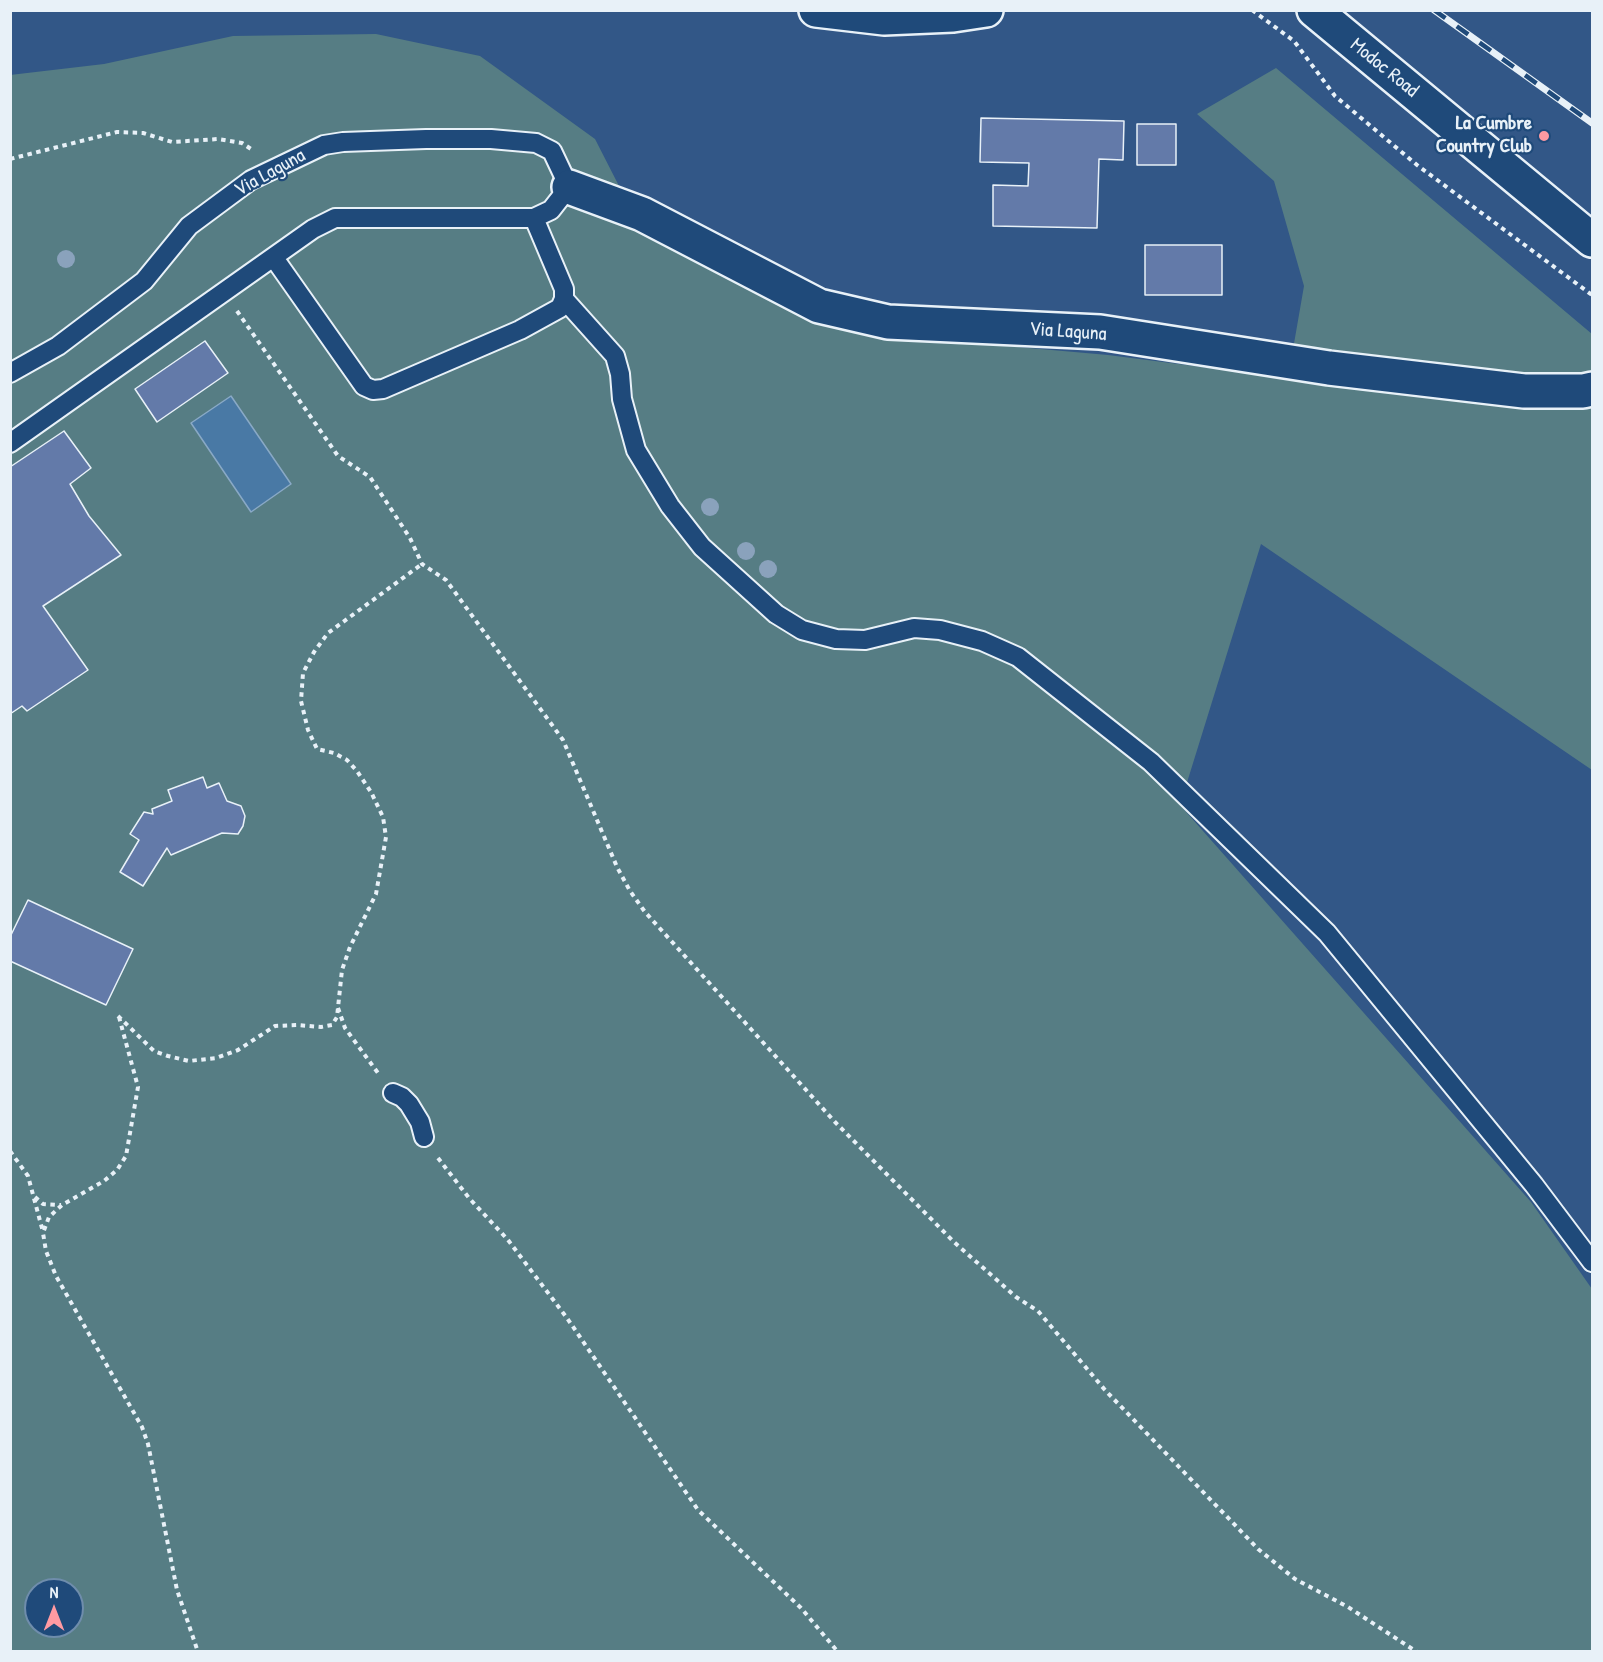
<!DOCTYPE html>
<style>
body{margin:0}
#map{position:relative;width:1603px;height:1662px;overflow:hidden;background:#325787;font-family:"Patrick Hand",sans-serif}
canvas{display:block}
.frame{position:absolute;inset:0;border:12px solid #e8f1f8;pointer-events:none}
.north{position:absolute;left:24px;top:1578px;width:60px;height:60px;box-sizing:border-box;background:#1f4a7a;border:2px solid #6f8dac;border-radius:50%;rotate:0deg;font-size:16px;font-weight:700;line-height:24px;text-align:center;color:#e8f1f8}
.north::after{content:'';display:block;margin:auto;width:21px;height:27px;background:#ff9aa2;clip-path:polygon(50% 0,100% 100%,50% 72%,0 100%)}
</style>
<div id="map">
<canvas width="1603" height="1662"></canvas>
<div class="frame"></div>
<div class="north">N</div>
</div>
<script>
const g = document.querySelector('canvas').getContext('2d');
g.lineJoin = 'round';
function fillPath(path, color) { g.fillStyle = color; g.fill(path, 'evenodd'); }
const poly = rows => new Path2D(rows.map(r => 'M' + r).join(''));
function trace(path, color, width, dash) { g.strokeStyle = color; g.lineWidth = width; g.lineCap = dash ? 'butt' : 'round'; g.setLineDash(dash || []); g.stroke(path); }
function drawText(font, color, halo, rows, align = 'center') {
  g.font = font + ' "Patrick Hand",sans-serif'; g.lineWidth = 4.5; g.setLineDash([]); g.textBaseline = 'middle'; g.strokeStyle = halo; g.fillStyle = color; for (const [text, x, y, turn = 0] of rows) {
    g.save(); g.translate(x, y); g.rotate((+turn || 0) * Math.PI / 180); g.textAlign = isNaN(turn) ? turn : align; if (halo) g.strokeText(text, 0, 0); g.fillText(text, 0, 0); g.restore();
  }
}
const green = poly([
 [376,34,480,56,595,139,641,229,894,336,1108,355,1288,378,1304,286,1274,181,1197,114,1276,68,1592,334,1592,770,1261,544,1180,805,1531,1202,1592,1289,1592,1651,11,1651,10,75,104,64,233,36],
 [36,1590,72,1590,72,1626,36,1626]
]);
const water = poly([
 [231,396,291,484,251,512,191,423,231,396]
]);
const building = poly([
 [981,118,1124,121,1123,160,1099,159,1097,228,993,226,993,185,1028,186,1029,163,980,162,981,118],
 [1137,124,1176,124,1176,165,1137,165,1137,124],
 [1145,245,1222,245,1222,295,1145,295,1145,245],
 [205,341,228,373,157,422,135,389,205,341],
 [64,431,91,468,70,484,89,516,121,555,43,606,88,670,27,711,22,706,10,714,10,467,64,431],
 [203,777,207,788,219,783,227,801,241,806,245,816,243,826,238,834,222,833,171,855,167,848,143,886,120,872,139,840,130,834,144,812,153,814,152,809,172,801,168,790,203,777],
 [28,900,133,949,106,1005,10,961,10,937,28,900]
]);
const path = poly([
 [1252,10,1294,41,1335,96,1417,165,1592,295],
 [10,159,117,132,143,133,172,142,218,139,242,143,254,151],
 [237,311,338,456,370,477,410,538,422,564,446,580,563,740,617,867,630,891,645,912,835,1122,954,1242,1016,1297,1038,1311,1105,1390,1258,1549,1295,1579,1348,1607,1417,1652],
 [338,1008,345,1028,378,1073],
 [118,1016,154,1051,168,1056,189,1061,216,1058,238,1050,275,1026,297,1025,321,1027,332,1025,337,1017,342,970,350,947,376,894,386,837,383,817,371,792,357,771,347,760,334,753,317,749,308,730,301,701,303,673,314,652,328,633,422,564],
 [119,1017,138,1087,126,1156,117,1170,104,1181,62,1205,49,1217,43,1233,46,1251,56,1276,142,1427,148,1444,177,1590,198,1652],
 [10,1151,28,1176,43,1232],
 [438,1158,469,1198,508,1240,567,1318,698,1510,801,1608,838,1652],
 [35,1197,43,1204,61,1205]
]);
const lane = poly([
 [274,258,364,386,373,390,383,389,520,330,560,308,564,299,564,289,534,218],
 [564,299,615,356,620,374,622,399,636,450,670,506,702,547,776,614,802,630,836,639,865,640,914,628,940,630,982,641,1018,657,1151,762,1327,933,1534,1185,1592,1262],
 [10,373,58,346,144,281,189,226,251,180,324,145,343,142,426,139,491,139,536,143,552,151,569,187,551,210,534,218,335,218,313,229,10,443],
 [393,1093,402,1097,409,1104,420,1122,424,1137]
]);
const street = poly([
 [569,187,642,214,819,306,888,322,1100,332,1329,368,1524,391,1583,391,1592,389]
]);
const secondary = poly([
 [816,10,884,18,953,15,986,10],
 [1314,10,1592,240]
]);
const rail = poly([
 [1434,10,1592,123]
]);
const trees = [
 [66,259],
 [710,507],
 [746,551],
 [768,569]
];
const markers = [
 [1544,136,6,"#ff9aa2"]
];
const streetNames = [
 ["Modoc Road",1384,68,39],
 ["Via Laguna",270,173,-29],
 ["Via Laguna",1068,332,4]
];
const poiNames = [
 ["La Cumbre",1532,124],
 ["Country Club",1532,147]
];
fillPath(green, '#567d84');
fillPath(water, '#4979a5');
trace(water, '#89a9c6', 1.5);
fillPath(building, '#637aa9');
trace(building, '#e8f1f8', 1.5);
trace(lane, '#e8f1f8', 22);
trace(street, '#e8f1f8', 38);
trace(secondary, '#e8f1f8', 38);
trace(path, '#e8f1f8', 4, [4.5, 4.5]);
trace(lane, '#1f4a7a', 18);
trace(street, '#1f4a7a', 33);
trace(secondary, '#1f4a7a', 33);
trace(rail, '#e8f1f8', 7);
trace(rail, '#1f4a7a', 4.5, [14]);
g.fillStyle = '#8aa2bc';
for (const [x, y] of trees) { g.beginPath(); g.arc(x, y, 9, 0, 2 * Math.PI); g.fill(); }
for (const [x, y, r, color] of markers) { const dot = new Path2D(); dot.arc(x, y, r, 0, 2 * Math.PI); g.fillStyle = color; g.fill(dot); trace(dot, '#1f4a7a', 2); }
drawText('20px', '#e8f1f8', '#1f4a7a', streetNames);
drawText('bold 20px', '#e8f1f8', '#1f4a7a', poiNames, 'right');
</script>
